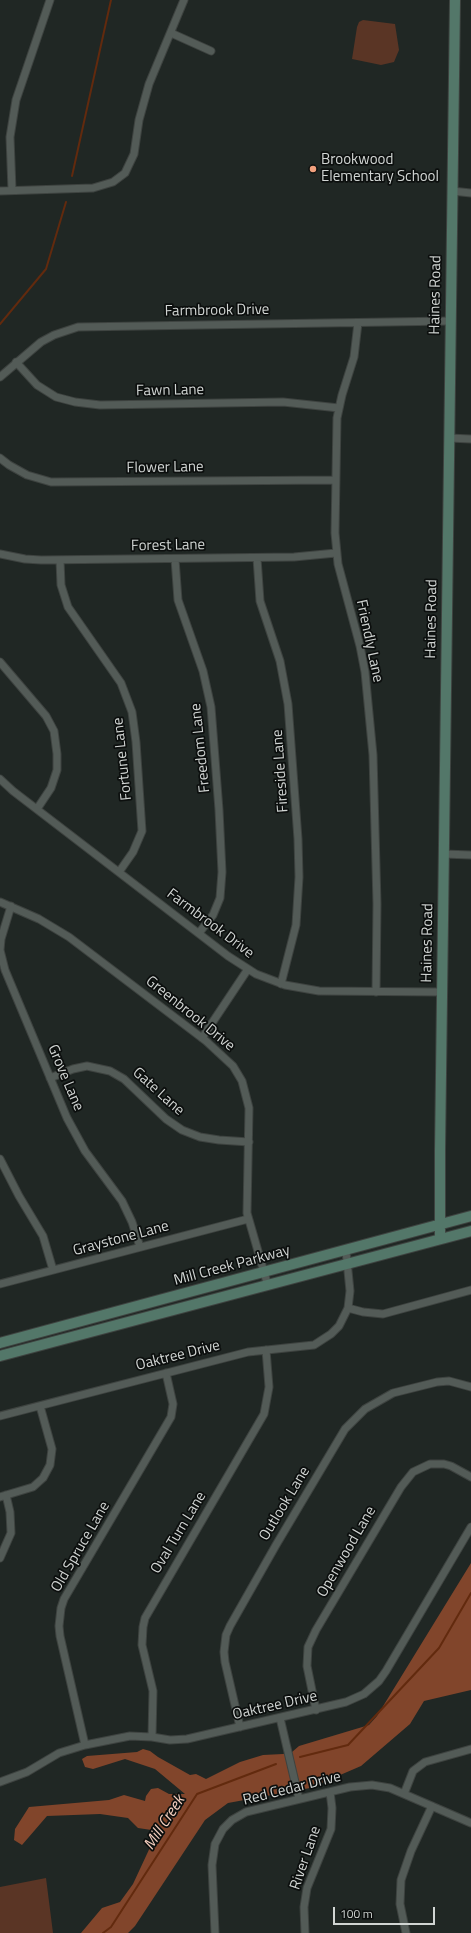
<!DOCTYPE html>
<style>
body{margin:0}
#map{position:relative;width:471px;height:1933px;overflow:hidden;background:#202724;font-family:"Titillium Web",sans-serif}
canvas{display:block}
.scale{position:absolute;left:333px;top:1907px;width:102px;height:18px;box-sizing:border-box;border:2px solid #d1d5d3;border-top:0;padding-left:5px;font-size:12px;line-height:14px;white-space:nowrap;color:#d1d5d3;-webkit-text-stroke:3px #0c0f0e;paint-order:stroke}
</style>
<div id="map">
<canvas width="471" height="1933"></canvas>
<div class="scale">100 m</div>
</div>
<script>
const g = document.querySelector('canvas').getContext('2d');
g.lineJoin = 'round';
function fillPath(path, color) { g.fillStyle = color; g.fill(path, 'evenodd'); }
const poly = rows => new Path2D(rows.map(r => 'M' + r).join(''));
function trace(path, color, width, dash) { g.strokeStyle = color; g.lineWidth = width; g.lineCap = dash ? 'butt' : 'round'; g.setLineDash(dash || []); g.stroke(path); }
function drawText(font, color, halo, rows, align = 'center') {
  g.font = font + ' "Titillium Web",sans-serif'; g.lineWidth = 3.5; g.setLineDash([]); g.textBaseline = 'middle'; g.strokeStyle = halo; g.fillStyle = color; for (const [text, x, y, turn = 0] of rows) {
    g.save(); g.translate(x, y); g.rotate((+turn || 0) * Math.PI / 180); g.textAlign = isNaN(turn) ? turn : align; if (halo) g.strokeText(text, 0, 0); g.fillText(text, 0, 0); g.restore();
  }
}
const green = poly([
 [363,20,395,24,399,50,394,62,381,65,352,59,357,27,359,22],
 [46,1878,53,1933,0,1933,0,1887]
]);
const forest = poly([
 [471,1563,471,1690,424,1701,410,1724,361,1766,310,1788,228,1803,205,1820,135,1926,128,1933,81,1933,102,1908,120,1902,133,1884,153,1841,165,1832,138,1828,128,1818,100,1814,47,1816,22,1845,14,1840,15,1829,29,1807,109,1800,124,1795,145,1801,146,1796,151,1789,158,1788,169,1794,185,1794,155,1769,125,1759,93,1769,85,1767,82,1759,87,1756,137,1752,143,1749,150,1751,158,1757,190,1775,196,1774,206,1779,240,1762,263,1755,283,1754,292,1752,299,1746,369,1725,377,1716]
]);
const stream = poly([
 [72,176,111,0],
 [0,324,46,269,66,202],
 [300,1757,348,1745,439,1648,471,1593],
 [103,1933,111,1927,197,1794,276,1764]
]);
const street = poly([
 [171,33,211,51],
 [12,190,10,137,16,100,50,0],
 [0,191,93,188,113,182,125,173,134,154,139,120,149,84,184,0],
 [452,191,471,193],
 [358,323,354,357,342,395,337,418,335,533,338,564,360,646,365,672,373,755,377,904,376,992],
 [16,362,37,385,56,397,75,402,100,405,283,402,339,408],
 [0,377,41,342,54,335,78,327,450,321],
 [449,438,471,439],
 [0,458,9,465,27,475,51,482,336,480],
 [0,554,25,559,41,560,294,557,336,553],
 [257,558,260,601,280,661,288,704,298,839,299,877,296,925,281,984],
 [175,559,178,600,203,671,211,707,219,810,222,872,220,898,213,915,199,933],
 [60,560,61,585,68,607,121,683,132,712,136,742,142,831,133,852,119,872],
 [0,662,46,716,54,731,57,754,57,770,51,788,37,809],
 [0,779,13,791,228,956,256,974,285,985,319,991,442,992],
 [444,854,471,855],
 [0,902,39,919,69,937,206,1041,233,1066,242,1081,249,1108,247,1213,268,1286],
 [11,906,1,939,0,950,5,970,67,1118,85,1151,122,1201,132,1222,140,1247],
 [202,1038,248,969],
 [50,1078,73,1069,87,1066,110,1071,124,1079,166,1119,182,1130,200,1137,219,1140,249,1142],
 [0,1159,19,1196,43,1236,53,1270],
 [0,1284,248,1219],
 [348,1308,363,1312,383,1314,471,1290],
 [0,1416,248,1352,314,1345,331,1334,339,1326,348,1308,350,1291,346,1251],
 [0,1497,33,1487,43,1478,50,1465,52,1449,40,1406],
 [0,1558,11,1533,10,1512,6,1495],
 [316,1710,307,1666,308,1647,316,1630,401,1487,413,1472,430,1464,444,1464,451,1466,471,1477],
 [280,1718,299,1799],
 [240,1727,225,1662,224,1652,226,1635,230,1626,276,1545,345,1429,365,1409,393,1393,437,1382,449,1381,471,1387],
 [152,1737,153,1691,142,1645,143,1627,145,1618,264,1414,269,1387,266,1350],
 [85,1745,60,1636,59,1626,61,1608,64,1599,171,1417,173,1404,166,1373],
 [0,1782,27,1772,59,1753,85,1745,130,1736,152,1737,170,1740,187,1739,346,1702,364,1694,379,1681,386,1671,471,1527],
 [404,1794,413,1771,425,1762,471,1749],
 [215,1933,212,1865,215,1844,223,1829,232,1820,246,1812,350,1787,372,1785,390,1788,471,1823],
 [305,1933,304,1907,307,1888,331,1829,332,1808,330,1792],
 [406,1933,400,1904,401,1880,411,1851,432,1806]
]);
const secondary = poly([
 [440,1239,440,1151,455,0],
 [0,1343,471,1216],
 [0,1356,471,1231]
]);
const markers = [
 [313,169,4,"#f2a17e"]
];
const poiNames = [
 ["Brookwood",321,160],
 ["Elementary School",321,177]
];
const streetNames = [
 ["Haines Road",436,295,-89],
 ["Farmbrook Drive",217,311,-1],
 ["Fawn Lane",170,391,-1],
 ["Flower Lane",165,468,-1],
 ["Forest Lane",168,546,-1],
 ["Haines Road",432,619,-89],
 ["Friendly Lane",369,641,78],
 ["Freedom Lane",201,748,-96],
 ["Fortune Lane",123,759,-96],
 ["Fireside Lane",281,771,-94],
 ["Farmbrook Drive",210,924,37],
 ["Haines Road",428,943,-89],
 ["Greenbrook Drive",190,1014,39],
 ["Grove Lane",65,1078,67],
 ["Gate Lane",158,1092,42],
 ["Graystone Lane",121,1239,-15],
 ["Mill Creek Parkway",232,1266,-15],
 ["Oaktree Drive",178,1356,-14],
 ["Outlook Lane",285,1504,-59],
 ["Oval Turn Lane",179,1533,-59],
 ["Old Spruce Lane",81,1547,-60],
 ["Openwood Lane",347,1552,-60],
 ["Oaktree Drive",275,1706,-13],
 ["Red Cedar Drive",292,1789,-14],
 ["River Lane",306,1858,-71]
];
const waterNames = [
 ["Mill Creek",165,1823,-57]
];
fillPath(green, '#5a3525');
fillPath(forest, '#81452b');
trace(stream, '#622a0e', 2);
trace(street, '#3e4340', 9);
trace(secondary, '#3e4340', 12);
trace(street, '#535b57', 7);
trace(secondary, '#537769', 10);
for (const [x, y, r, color] of markers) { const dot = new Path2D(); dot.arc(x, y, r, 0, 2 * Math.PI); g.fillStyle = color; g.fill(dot); trace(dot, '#0c0f0e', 1.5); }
drawText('15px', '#d1d5d3', '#0c0f0e', poiNames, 'left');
drawText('15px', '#d1d5d3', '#0c0f0e', streetNames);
drawText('italic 16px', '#f6d0c0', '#0c0f0e', waterNames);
</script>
